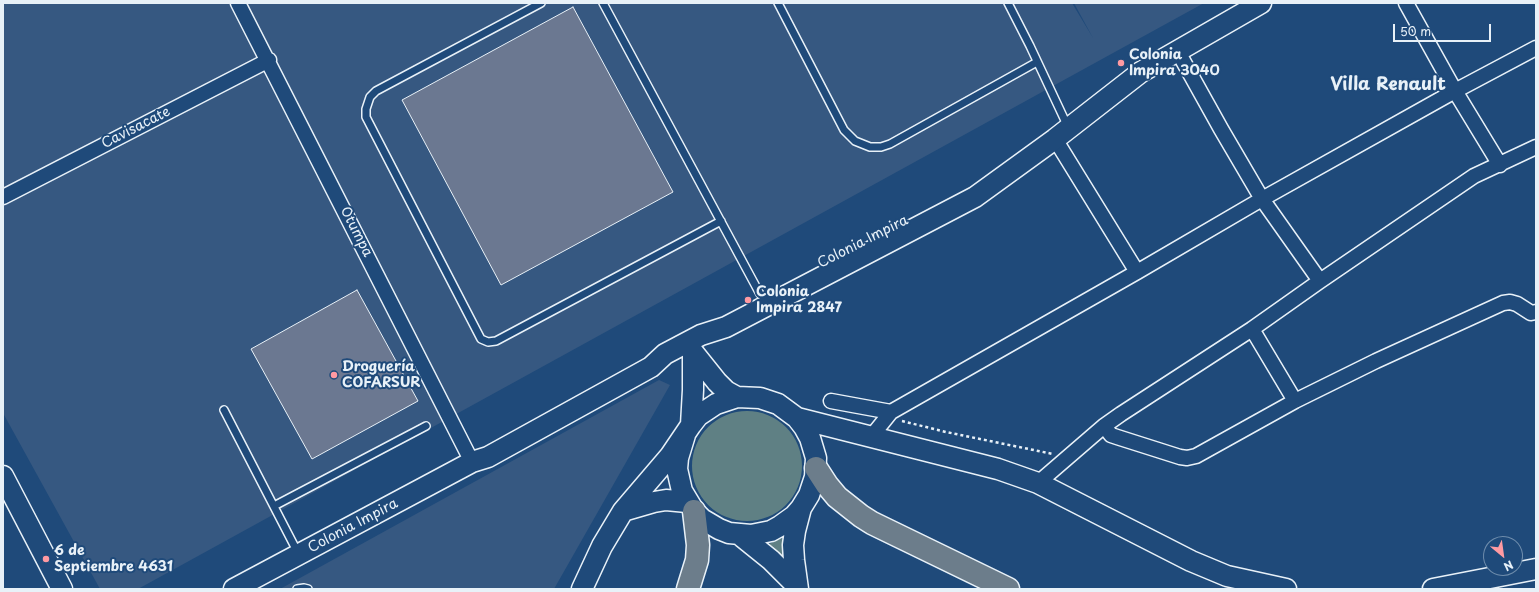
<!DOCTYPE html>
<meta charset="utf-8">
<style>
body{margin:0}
#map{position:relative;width:1539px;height:592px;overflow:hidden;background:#1f4a7a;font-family:"Playpen Sans",sans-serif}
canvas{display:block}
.frame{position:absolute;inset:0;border:4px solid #e8f1f8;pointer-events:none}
.north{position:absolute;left:1483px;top:536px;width:40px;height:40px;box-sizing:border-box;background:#1f4a7a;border:1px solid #6f8dac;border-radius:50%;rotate:151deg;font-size:11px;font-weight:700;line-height:16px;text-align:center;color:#e8f1f8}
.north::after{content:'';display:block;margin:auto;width:14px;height:18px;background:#ff9aa2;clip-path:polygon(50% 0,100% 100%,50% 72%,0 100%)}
.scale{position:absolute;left:1393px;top:24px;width:98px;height:18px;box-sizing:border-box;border:2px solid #e8f1f8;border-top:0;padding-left:5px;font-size:12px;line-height:14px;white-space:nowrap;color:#e8f1f8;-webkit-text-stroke:3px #1f4a7a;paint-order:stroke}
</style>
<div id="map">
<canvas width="1539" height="592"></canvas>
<div class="frame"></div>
<div class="north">N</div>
<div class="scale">50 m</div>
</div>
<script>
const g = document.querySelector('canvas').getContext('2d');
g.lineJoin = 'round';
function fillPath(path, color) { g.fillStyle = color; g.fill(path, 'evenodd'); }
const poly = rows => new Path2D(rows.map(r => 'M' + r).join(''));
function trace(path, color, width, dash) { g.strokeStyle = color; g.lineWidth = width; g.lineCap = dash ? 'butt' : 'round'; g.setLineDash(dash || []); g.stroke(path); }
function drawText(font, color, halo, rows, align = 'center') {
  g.font = font + ' "Playpen Sans",sans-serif'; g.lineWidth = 4; g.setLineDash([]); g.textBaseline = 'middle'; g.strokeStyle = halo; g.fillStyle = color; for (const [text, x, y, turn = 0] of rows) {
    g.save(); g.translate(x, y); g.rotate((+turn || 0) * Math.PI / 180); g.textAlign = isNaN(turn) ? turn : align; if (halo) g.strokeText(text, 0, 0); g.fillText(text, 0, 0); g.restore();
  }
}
const built = poly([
 [3,3,1072,3,1093,38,1074,3,1204,3,138,589,100,589,3,413],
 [659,380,670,385,554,589,280,589]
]);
const green = poly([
 '692 466a55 55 0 1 1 110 0a55 55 0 1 1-110 0Z',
 [787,536,789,567,764,546]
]);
const building = poly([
 [573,7,673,192,501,285,402,100,573,7],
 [357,290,418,401,312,459,251,349,357,290]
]);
const path = poly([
 [902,421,946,432,1053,454]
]);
const lane = poly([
 [541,3,376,91,370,97,366,109,366,117,481,339,488,342,496,341,721,221],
 [603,3,760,294],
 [778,3,844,130,855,141,870,147,881,147,890,144,1037,62],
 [1008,3,1030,46,1068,127],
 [224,410,298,553],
 [274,506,426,426],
 [297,589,304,588,308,589]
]);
const street = poly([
 [238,3,472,462],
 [1406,3,1455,91,1500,165],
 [1177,50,1221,129,1262,199,1320,281],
 [1055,139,1137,272],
 [3,197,269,60],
 [1252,329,1295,401],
 [831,401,891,412],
 [1104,426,1111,435,1117,437,1180,457,1187,458,1196,456,1295,401,1376,361,1503,303,1510,302,1517,304,1531,313,1536,312],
 [871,437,891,412,1137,272,1262,199,1455,91,1536,48],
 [1038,483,1104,426,1121,414,1252,329,1320,281,1474,176,1536,147]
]);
const secondary = poly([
 [689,342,693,352,717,382,726,391,737,397],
 [797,418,998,469,1038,483,1191,561,1227,576,1286,589],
 [691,425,693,390,693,352],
 [3,476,62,589],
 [623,511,654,502,666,500,687,502],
 [740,535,771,560,797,586],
 [234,589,472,462,488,457,651,367,665,354,701,335,726,327,975,197,1055,139,1141,72,1261,3],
 [582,589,602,546,623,511,670,456,691,425,698,416,716,404,737,397,760,398,778,404,797,418,804,427,810,438,816,458,815,477,809,495,801,508,794,516,780,526,771,531,751,535,729,533,719,529,702,519,694,511,682,491,677,469,678,458,685,435],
 [798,589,794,560,793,545,795,531,801,508],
 [1433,589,1536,569]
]);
const highway = poly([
 [816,468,827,485,837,497,861,516,872,523,1008,589],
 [688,589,697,560,698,545,694,511]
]);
const markers = [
 [1121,63,4,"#ff9aa2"],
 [748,300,4,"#ff9aa2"],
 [334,375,4,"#ff9aa2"],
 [46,559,4,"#ff9aa2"]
];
const poiNames = [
 ["Colonia",1129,55],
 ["Impira 3040",1129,71],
 ["Colonia",756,292],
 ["Impira 2847",756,308],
 ["Droguería",342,367],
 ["COFARSUR",342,383],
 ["6 de",54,551],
 ["Septiembre 4631",54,567]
];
const streetNames = [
 ["Cavisacate",136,128,-27],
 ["Otumpa",356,232,63],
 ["Colonia Impira",863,242,-27],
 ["Colonia Impira",353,526,-28]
];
const districtNames = [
 ["Villa Renault",1388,85]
];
fillPath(built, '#365881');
fillPath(green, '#5f8084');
fillPath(building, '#6b7891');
trace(building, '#e8f1f8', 1);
trace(lane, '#e8f1f8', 10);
trace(street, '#e8f1f8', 17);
trace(secondary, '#e8f1f8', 23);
trace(highway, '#e8f1f8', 25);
trace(path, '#e8f1f8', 2.5, [3, 3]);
trace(lane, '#1f4a7a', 7);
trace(street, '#1f4a7a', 14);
trace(secondary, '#1f4a7a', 20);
trace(highway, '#6c7d8b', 22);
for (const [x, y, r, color] of markers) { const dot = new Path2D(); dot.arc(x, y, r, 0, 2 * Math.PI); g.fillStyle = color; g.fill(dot); trace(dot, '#1f4a7a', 1.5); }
drawText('bold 14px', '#e8f1f8', '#1f4a7a', poiNames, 'left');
drawText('14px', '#e8f1f8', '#1f4a7a', streetNames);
drawText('bold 18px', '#e8f1f8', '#1f4a7a', districtNames);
</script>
